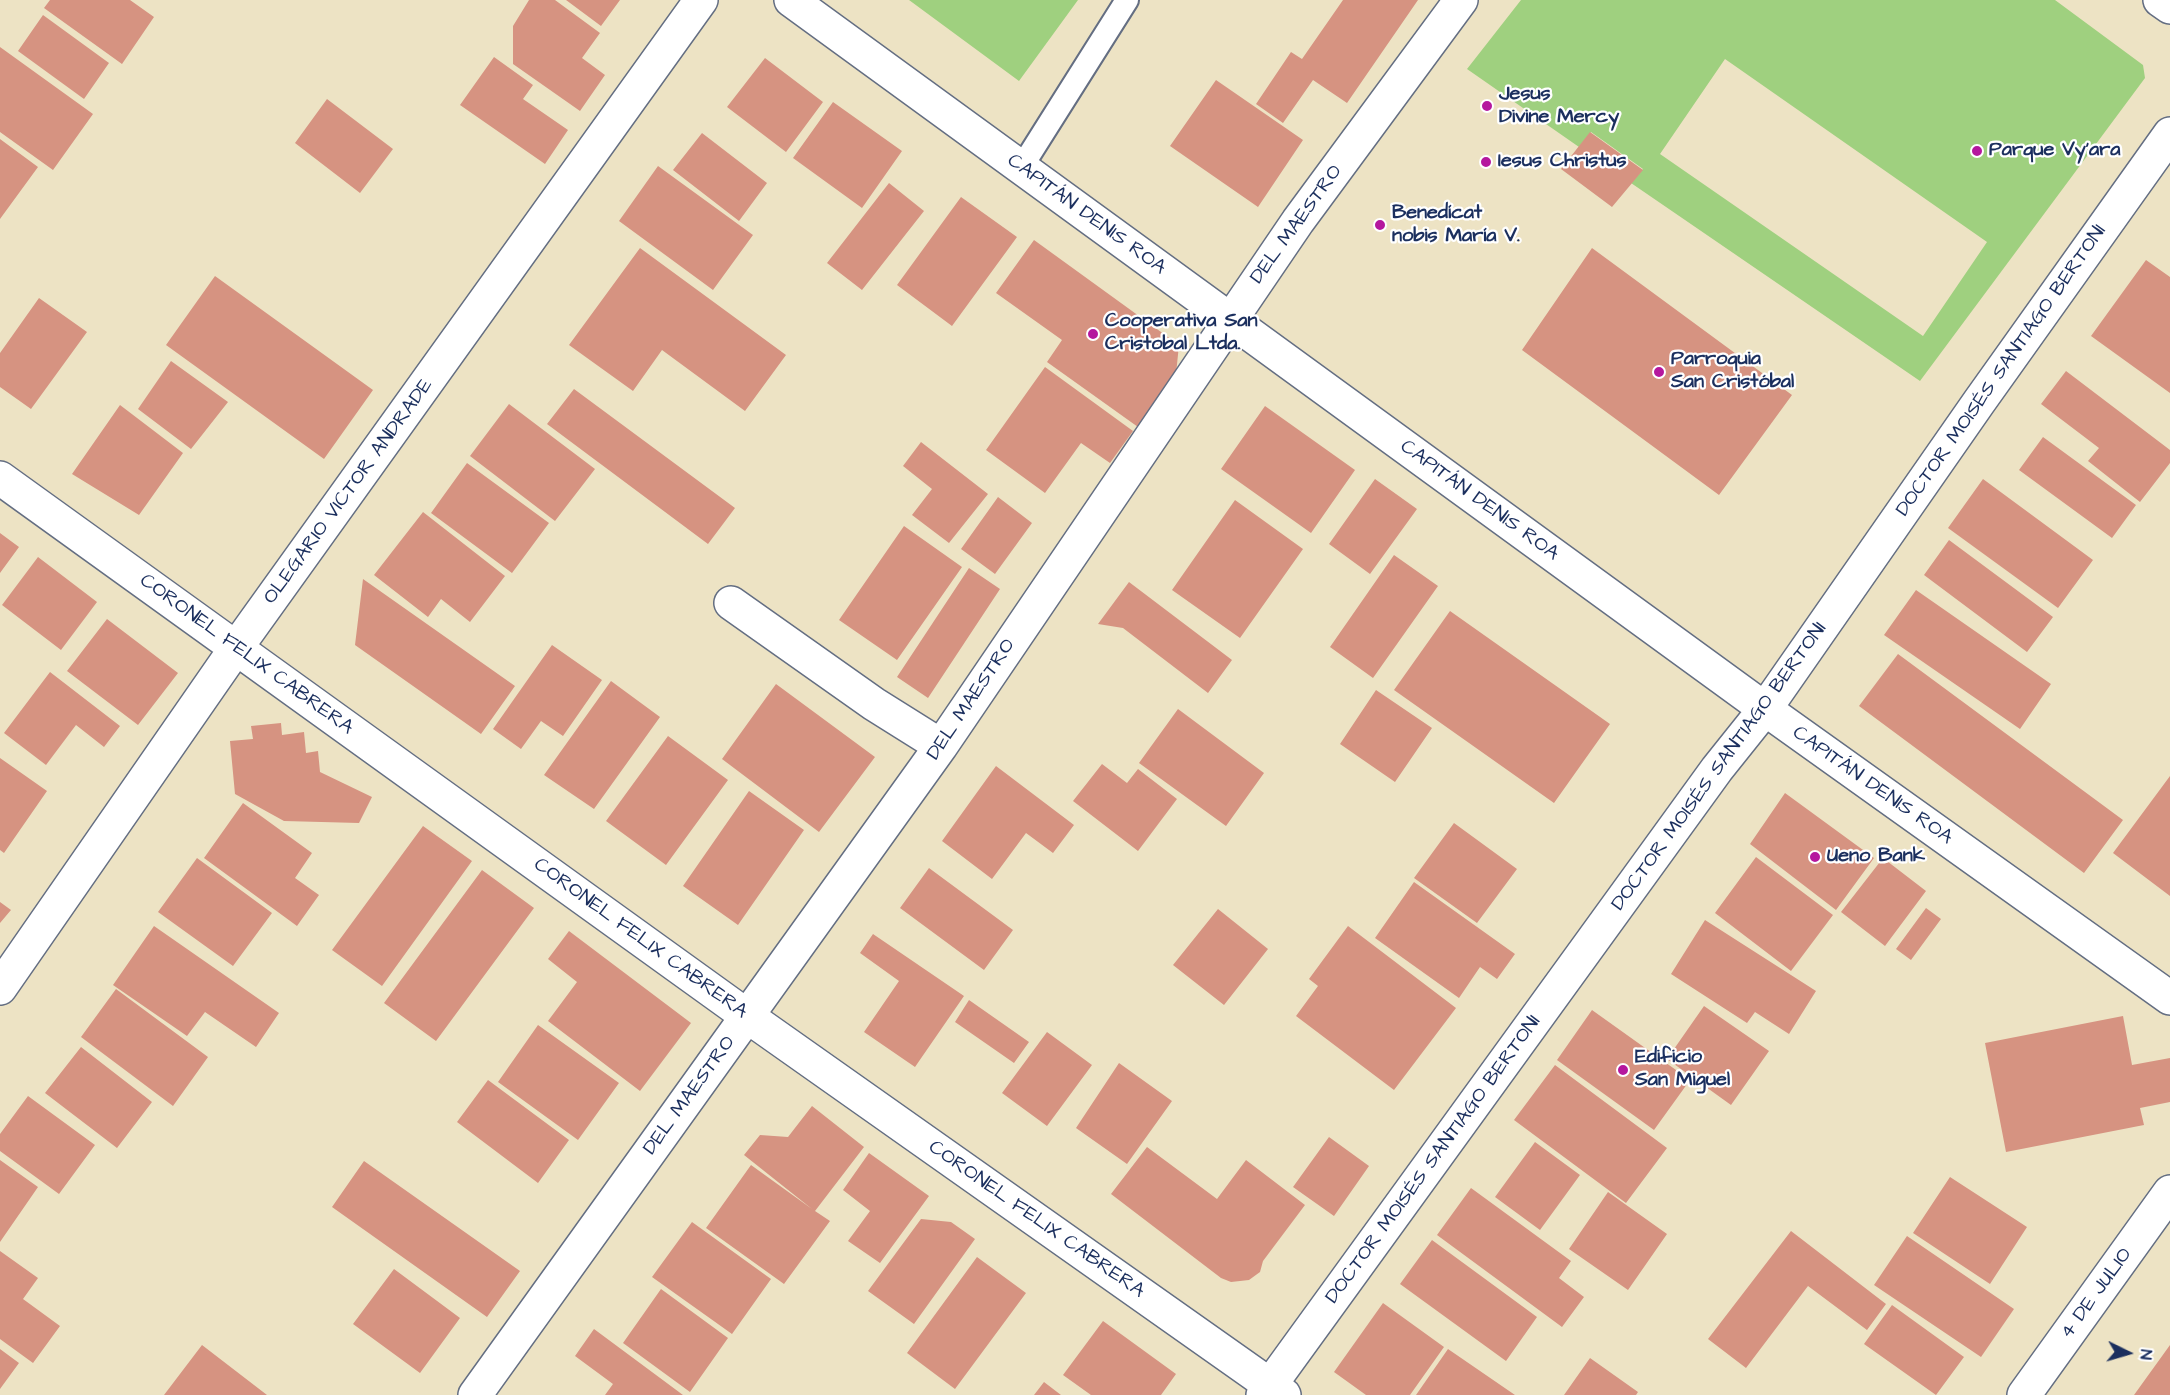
<!DOCTYPE html>
<meta charset="utf-8">
<style>
body{margin:0}
#map{position:relative;width:2170px;height:1395px;overflow:hidden;background:#ede3c4;font-family:"Architects Daughter",sans-serif}
canvas{display:block}
.north{position:absolute;left:2098px;top:1323px;width:60px;height:60px;-webkit-text-stroke:4px #fff;paint-order:stroke;rotate:95deg;font-size:16px;font-weight:700;line-height:24px;text-align:center;color:#1b2f5e}
.north::after{content:'';display:block;margin:auto;width:21px;height:27px;background:#1b2f5e;clip-path:polygon(50% 0,100% 100%,50% 72%,0 100%)}
</style>
<div id="map">
<canvas width="2170" height="1395"></canvas>
<div class="north">N</div>
</div>
<script>
const g = document.querySelector('canvas').getContext('2d');
g.lineJoin = 'round';
function fillPath(path, color) { g.fillStyle = color; g.fill(path, 'evenodd'); }
const poly = rows => new Path2D(rows.map(r => 'M' + r).join(''));
function trace(path, color, width, dash) { g.strokeStyle = color; g.lineWidth = width; g.lineCap = dash ? 'butt' : 'round'; g.setLineDash(dash || []); g.stroke(path); }
function drawText(font, color, halo, rows, align = 'center') {
  g.font = font + ' "Architects Daughter",sans-serif'; g.lineWidth = 4.5; g.setLineDash([]); g.textBaseline = 'middle'; g.strokeStyle = halo; g.fillStyle = color; for (const [text, x, y, turn = 0] of rows) {
    g.save(); g.translate(x, y); g.rotate((+turn || 0) * Math.PI / 180); g.textAlign = isNaN(turn) ? turn : align; if (halo) g.strokeText(text, 0, 0); g.fillText(text, 0, 0); g.restore();
  }
}
const green = poly([
 [909,0,1078,0,1019,81],
 [1521,0,2055,0,2143,65,2145,78,1920,381,1631,183,1643,169,1591,132,1579,147,1467,69],
 [1725,59,1987,242,1923,336,1660,154]
]);
const building = poly([
 [50,0,130,0,154,17,122,64,44,8],
 [529,0,555,0,600,33,582,58,605,75,580,111,513,64,513,26],
 [566,0,620,0,601,26],
 [1343,0,1418,0,1347,103,1313,80,1283,123,1256,104,1291,52,1302,59],
 [43,15,109,63,84,99,18,51],
 [0,47,93,114,53,170,0,132],
 [494,57,533,85,523,99,568,130,545,164,460,105],
 [765,58,823,102,786,152,727,107],
 [1216,80,1303,140,1258,207,1170,146],
 [327,99,393,149,360,193,295,143],
 [833,102,902,151,862,208,793,158],
 [1590,132,1643,170,1612,207,1561,169],
 [702,133,767,183,739,221,673,170],
 [0,139,38,167,0,219],
 [658,166,753,235,713,290,619,221],
 [889,183,924,211,862,290,827,263],
 [961,197,1017,237,952,326,897,285],
 [1034,240,1179,345,1176,374,1138,427,1047,362,1062,340,996,293],
 [640,248,786,355,745,411,662,350,633,391,569,345],
 [1592,248,1792,395,1719,495,1522,350],
 [2146,260,2170,277,2170,393,2091,336],
 [215,276,373,390,324,459,166,345],
 [39,298,87,332,31,409,0,387,0,353],
 [171,361,228,402,191,449,138,409],
 [1045,367,1133,431,1110,463,1081,443,1045,493,986,450],
 [2066,371,2170,450,2170,463,2140,502,2088,461,2099,448,2041,404],
 [574,389,735,508,708,544,547,424],
 [509,404,595,469,555,521,470,456],
 [120,405,183,453,139,515,72,474],
 [1265,406,1355,470,1311,533,1221,469],
 [2043,437,2136,505,2112,538,2019,470],
 [921,442,988,494,949,543,912,515,932,489,903,466],
 [467,463,549,523,512,573,431,513],
 [1375,479,1417,509,1370,574,1329,544],
 [1983,479,2093,560,2058,608,1948,528],
 [998,497,1032,523,995,574,961,549],
 [1235,500,1303,549,1240,638,1172,590],
 [423,512,505,576,470,622,441,599,428,617,374,575],
 [904,526,962,567,897,660,839,620],
 [0,533,19,547,0,573],
 [1949,540,2053,617,2027,652,1924,575],
 [1394,555,1438,586,1373,678,1330,647],
 [38,557,97,602,61,650,2,605],
 [969,568,1000,589,928,698,897,677],
 [363,579,515,686,481,734,355,645],
 [1129,582,1232,660,1208,693,1123,628,1098,624],
 [1916,590,2051,684,2020,729,1884,635],
 [1450,611,1610,724,1554,803,1394,690],
 [107,619,178,673,138,725,67,671],
 [552,645,602,680,563,736,541,721,521,749,493,729],
 [1898,654,2123,820,2084,873,1859,706],
 [50,672,120,726,104,747,76,725,46,765,4,733],
 [611,681,660,717,594,809,544,775],
 [776,684,875,757,819,832,722,759],
 [1376,690,1432,728,1395,782,1340,744],
 [1178,709,1264,773,1226,826,1139,763],
 [281,723,282,735,304,732,306,753,318,751,320,772,372,797,359,823,284,821,235,794,230,741,253,739,251,726],
 [668,736,728,780,666,865,606,821],
 [0,758,47,791,4,853,0,850],
 [1102,764,1127,783,1138,769,1177,799,1138,851,1073,801],
 [996,766,1074,825,1053,853,1026,833,992,879,942,841],
 [2170,776,2170,896,2113,853],
 [749,791,804,830,738,925,683,886],
 [1785,793,1874,858,1836,910,1750,844],
 [243,803,312,853,295,878,319,895,297,926,204,858],
 [1454,823,1517,869,1477,923,1414,878],
 [423,826,472,861,382,986,332,950],
 [1756,857,1833,915,1791,971,1715,913],
 [197,858,272,913,233,966,158,912],
 [1883,858,1926,891,1885,946,1841,912],
 [929,868,1013,930,984,970,900,908],
 [482,870,534,908,436,1041,384,1003],
 [1414,882,1515,954,1497,979,1480,967,1459,998,1375,938],
 [0,902,11,910,0,923],
 [1926,908,1941,919,1911,960,1896,949],
 [1218,909,1268,949,1224,1005,1173,965],
 [1705,920,1816,991,1789,1034,1755,1012,1747,1023,1671,974],
 [154,926,279,1013,256,1047,205,1012,187,1036,113,985],
 [1348,926,1456,1008,1394,1090,1296,1016,1318,986,1309,979],
 [569,931,691,1023,640,1091,548,1021,577,982,548,959],
 [873,934,964,996,915,1067,864,1032,899,981,860,953],
 [116,989,208,1057,173,1106,81,1037],
 [969,1000,1029,1042,1014,1063,955,1022],
 [1704,1006,1769,1051,1731,1105,1667,1059],
 [1592,1010,1690,1080,1654,1130,1557,1060],
 [2123,1016,2132,1065,2170,1058,2170,1102,2140,1108,2144,1125,2006,1152,1985,1043],
 [538,1025,619,1083,578,1140,498,1082],
 [1047,1032,1092,1065,1047,1126,1002,1093],
 [81,1047,152,1102,117,1148,45,1093],
 [1119,1063,1172,1101,1127,1164,1076,1128],
 [1555,1065,1667,1148,1626,1203,1514,1120],
 [488,1080,569,1140,538,1183,457,1122],
 [28,1096,95,1145,59,1194,0,1151,0,1134],
 [812,1106,864,1147,815,1211,830,1221,784,1284,706,1228,751,1165,812,1209,744,1155,760,1135,788,1137],
 [1329,1137,1369,1166,1334,1216,1293,1187],
 [1535,1142,1580,1175,1540,1230,1495,1197],
 [1147,1147,1217,1199,1246,1160,1305,1205,1263,1261,1260,1272,1249,1280,1231,1282,1221,1278,1111,1194],
 [869,1153,929,1196,880,1263,848,1241,870,1211,843,1190],
 [0,1160,38,1187,0,1242],
 [364,1161,520,1271,487,1317,332,1207],
 [1950,1177,2027,1227,1990,1284,1913,1233],
 [1471,1188,1571,1261,1559,1278,1584,1297,1562,1327,1437,1235],
 [1608,1192,1667,1234,1628,1290,1569,1249],
 [921,1219,951,1222,975,1239,914,1324,868,1291],
 [692,1222,771,1279,732,1334,652,1277],
 [1791,1231,1886,1304,1867,1330,1808,1286,1746,1368,1708,1339],
 [1907,1236,2014,1309,1981,1357,1874,1285],
 [1432,1240,1537,1317,1506,1361,1400,1284],
 [0,1251,38,1278,23,1299,60,1326,33,1363,0,1339],
 [977,1257,1026,1293,955,1389,907,1353],
 [394,1269,460,1318,420,1373,353,1324],
 [661,1289,728,1338,690,1392,623,1343],
 [1383,1303,1444,1347,1410,1395,1366,1395,1334,1372],
 [1892,1305,1964,1357,1936,1395,1864,1344],
 [1103,1321,1176,1374,1161,1395,1091,1395,1063,1375],
 [594,1329,683,1395,605,1395,613,1384,575,1356],
 [202,1345,267,1395,164,1395],
 [2170,1345,2170,1395,2134,1395],
 [0,1349,19,1363,0,1389],
 [1448,1349,1515,1395,1416,1395],
 [1590,1358,1638,1392,1636,1395,1564,1395],
 [1044,1382,1061,1395,1034,1395]
]);
const lane = poly([
 [1021,168,1127,0]
]);
const street = poly([
 [2160,0,2170,7],
 [0,478,747,1016,1284,1395],
 [731,603,874,704,941,746],
 [0,988,236,648,701,0],
 [475,1395,941,746,1298,221,1461,0],
 [2024,1395,2170,1192]
]);
const secondary = poly([
 [791,0,1765,709,2170,998],
 [1263,1395,1717,769,1765,709,1979,402,2170,134]
]);
const markers = [
 [1487,106,6,"#b5179e"],
 [1977,151,6,"#b5179e"],
 [1486,162,6,"#b5179e"],
 [1380,225,6,"#b5179e"],
 [1093,334,6,"#b5179e"],
 [1659,372,6,"#b5179e"],
 [1815,857,6,"#b5179e"],
 [1623,1070,6,"#b5179e"]
];
const poiNames = [
 ["Jesus",1499,95],
 ["Divine Mercy",1499,118],
 ["Parque Vy'ara",1989,151],
 ["Iesus Christus",1498,162],
 ["Benedícat",1392,214],
 ["nobis María V.",1392,237],
 ["Cooperativa San",1105,322],
 ["Cristobal Ltda.",1105,345],
 ["Parroquia",1671,360],
 ["San Cristóbal",1671,383],
 ["Ueno Bank",1827,857],
 ["Edificio",1635,1058],
 ["San Miguel",1635,1081]
];
const streetNames = [
 ["CAPITÁN DENIS ROA",1086,215,36],
 ["DEL MAESTRO",1297,225,-54],
 ["DOCTOR MOISÉS SANTIAGO BERTONI",2002,371,-55],
 ["OLEGARIO VICTOR ANDRADE",349,492,-54],
 ["CAPITÁN DENIS ROA",1479,501,36],
 ["CORONEL FELIX CABRERA",246,655,36],
 ["DEL MAESTRO",972,700,-56],
 ["DOCTOR MOISÉS SANTIAGO BERTONI",1720,767,-54],
 ["CAPITÁN DENIS ROA",1872,786,35],
 ["CORONEL FELIX CABRERA",640,939,36],
 ["DEL MAESTRO",690,1096,-54],
 ["DOCTOR MOISÉS SANTIAGO BERTONI",1434,1160,-54],
 ["CORONEL FELIX CABRERA",1036,1220,35],
 ["4 DE JULIO",2097,1294,-54]
];
fillPath(green, '#9fd07f');
fillPath(building, '#d69381');
trace(lane, '#646e82', 26);
trace(street, '#646e82', 36);
trace(secondary, '#646e82', 36);
trace(lane, '#fff', 22);
trace(street, '#fff', 33);
trace(secondary, '#fff', 33);
for (const [x, y, r, color] of markers) { const dot = new Path2D(); dot.arc(x, y, r, 0, 2 * Math.PI); g.fillStyle = color; g.fill(dot); trace(dot, '#fff', 2); }
drawText('bold 20px', '#1b2f5e', '#fff', poiNames, 'left');
drawText('20px', '#1b2f5e', '#fff', streetNames);
</script>
